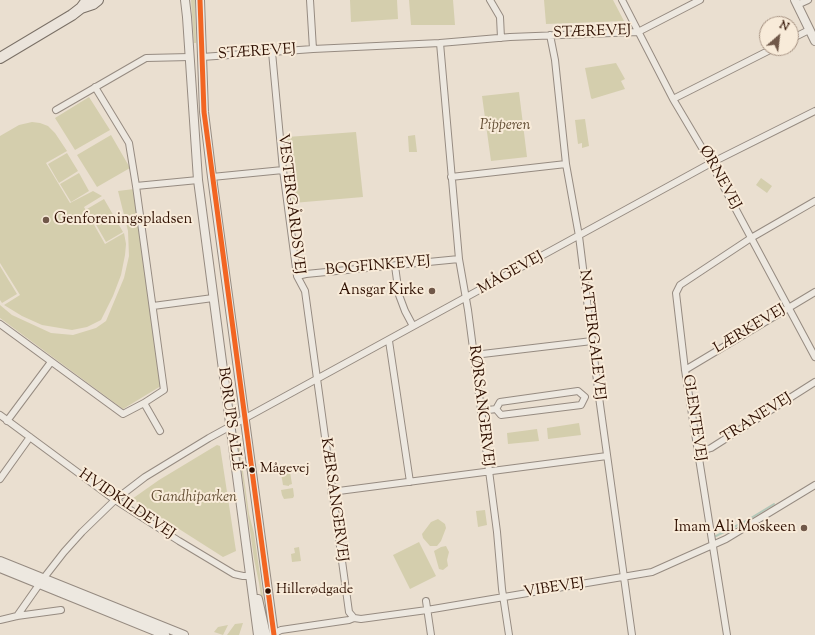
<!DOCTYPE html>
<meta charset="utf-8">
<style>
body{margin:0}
#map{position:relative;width:815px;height:635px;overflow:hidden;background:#eadfd0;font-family:"Sorts Mill Goudy",serif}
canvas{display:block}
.north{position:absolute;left:759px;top:16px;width:40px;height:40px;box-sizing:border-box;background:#f8ebd9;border:1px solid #a79383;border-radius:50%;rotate:28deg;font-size:11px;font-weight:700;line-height:16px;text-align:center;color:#2e0f01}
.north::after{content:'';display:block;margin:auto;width:14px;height:18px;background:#705849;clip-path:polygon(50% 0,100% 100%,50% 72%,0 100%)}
</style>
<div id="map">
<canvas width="815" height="635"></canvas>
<div class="north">N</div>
</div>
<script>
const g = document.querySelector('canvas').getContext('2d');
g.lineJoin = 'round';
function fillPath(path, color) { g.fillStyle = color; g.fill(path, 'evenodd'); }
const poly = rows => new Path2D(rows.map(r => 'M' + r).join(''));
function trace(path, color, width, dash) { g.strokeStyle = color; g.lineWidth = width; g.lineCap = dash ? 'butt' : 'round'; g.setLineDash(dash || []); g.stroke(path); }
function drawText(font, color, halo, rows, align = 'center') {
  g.font = font + ' "Sorts Mill Goudy",serif'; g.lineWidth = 4; g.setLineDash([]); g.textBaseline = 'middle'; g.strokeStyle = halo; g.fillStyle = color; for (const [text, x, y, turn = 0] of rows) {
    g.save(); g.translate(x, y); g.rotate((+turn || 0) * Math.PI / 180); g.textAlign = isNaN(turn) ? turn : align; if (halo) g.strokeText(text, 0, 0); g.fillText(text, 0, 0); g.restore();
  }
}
const green = poly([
 [191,0,195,0,196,43,194,43],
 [350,0,397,0,398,19,351,22],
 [409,0,453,0,455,25,411,25],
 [544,0,613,0,624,21,546,24],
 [616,63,625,79,621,81,625,89,592,99,591,98,585,68],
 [519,92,527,157,491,161,482,96],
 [89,97,110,130,75,150,55,118],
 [585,119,589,146,582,148,582,143,578,144,575,120],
 [32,122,40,123,48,126,55,133,67,151,46,163,70,203,93,191,102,196,84,207,105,244,124,233,126,244,125,255,121,275,113,296,101,320,87,327,72,330,42,325,22,316,4,305,20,295,0,263,0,136,19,125],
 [356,132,363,197,293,203,287,137],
 [111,135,130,168,97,187,77,155],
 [415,135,417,152,409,152,408,136],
 [67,153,78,171,59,183,48,164],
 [79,173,89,191,71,202,60,184],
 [761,178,772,186,767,193,756,185],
 [134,189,161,386,123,409,0,318,0,305,12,315,51,333,73,335,96,328,106,321,124,278,129,256,128,231,118,191],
 [104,199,123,232,106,242,87,209],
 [0,266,17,294,2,303,0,300],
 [579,423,581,435,548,439,547,428],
 [537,429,539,441,508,444,507,433],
 [239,443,249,514,254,533,267,624,265,623,259,583,254,559,238,445],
 [217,445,220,446,236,551,223,557,132,499,159,480],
 [284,471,290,472,292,484,289,485,289,486,283,485,281,473,284,472],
 [293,488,294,496,293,498,284,499,282,495,281,490],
 [485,510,487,525,478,527,476,511],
 [438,519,445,524,446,528,441,541,437,546,430,546,423,538,422,534,431,522],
 [419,542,436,576,410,589,393,555],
 [446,546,449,552,447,560,448,566,443,570,439,569,434,551,441,547],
 [299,547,301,561,292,562,291,554,295,553,294,548],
 [243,623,239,635,227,635,235,624],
 [228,625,223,635,214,632,218,627]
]);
const stream = poly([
 [716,536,746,521,774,504]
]);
const minor = poly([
 [310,0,313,49],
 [490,0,500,17,501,38],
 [622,0,673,99,711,163,815,357],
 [797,5,808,0],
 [550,35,555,60,566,164,579,236,599,397,632,635],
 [791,39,809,30],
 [440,43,459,259,468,310,497,532,502,589,509,635],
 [272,52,283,170,297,276,305,291,349,612,354,618],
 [202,57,313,49,440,43,510,37,638,32,700,0],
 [673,99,774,48],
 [56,110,146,58,190,57],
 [212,177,283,170],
 [451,177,566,164],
 [136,186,198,180],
 [395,266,399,295,405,311,413,326],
 [297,276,306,274,459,259],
 [153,306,213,298],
 [0,324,123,414,144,403,164,390,136,186,129,143,95,87],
 [389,341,410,482],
 [474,355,592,341],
 [685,370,815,292],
 [144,403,160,431],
 [481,411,496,409,501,415,581,405,585,397,578,391,500,402,496,409],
 [0,415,115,500,179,541,234,574,243,576,251,576],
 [7,421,51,362],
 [698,452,711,448,815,382],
 [0,479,30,437],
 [331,492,607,456],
 [426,601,431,635],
 [17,616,43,579,64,552,82,532,115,500,145,477,209,438,711,163,815,111],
 [0,620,17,616,61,610],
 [275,635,277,632,281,630,349,620,354,618,361,619,427,610,652,572,726,539,815,485],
 [727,635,685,370,676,293,680,285,751,238,815,201]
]);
const tertiary = poly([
 [185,0,187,17,198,180,258,635],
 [200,0,204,112,212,177,274,635],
 [795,0,815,41],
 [0,561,184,635],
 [0,568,165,635],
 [258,599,266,635]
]);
const primary = poly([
 [81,8,93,4,98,0],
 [0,58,72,15,81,8,87,0]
]);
const bus1 = poly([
 [200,0,204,112,274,635]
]);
const markers = [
 [46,220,4,"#705849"],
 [432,291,4,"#705849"],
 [252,470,3.5,"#2e0f01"],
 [804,528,4,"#705849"],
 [268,591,3.5,"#2e0f01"]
];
const busNames = [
 ["Mågevej",260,470],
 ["Hillerødgade",276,591]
];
const streetNames = [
 ["STÆREVEJ",592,33,-2],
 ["STÆREVEJ",257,53,-4],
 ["ØRNEVEJ",719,178,61],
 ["VESTERGÅRDSVEJ",290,204,83],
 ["BOGFINKEVEJ",378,267,-5],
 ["MÅGEVEJ",511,274,-29],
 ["LÆRKEVEJ",750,330,-31],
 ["NATTERGALEVEJ",591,335,83],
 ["RØRSANGERVEJ",480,406,83],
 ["GLENTEVEJ",693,418,81],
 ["BORUPS ALLÉ",229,419,82],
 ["TRANEVEJ",757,419,-32],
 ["KÆRSANGERVEJ",333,500,82],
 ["HVIDKILDEVEJ",126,505,34],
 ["VIBEVEJ",554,589,-9]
];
const parkNames = [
 ["Pipperen",505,126],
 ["Gandhiparken",194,498]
];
const poiNames = [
 ["Genforeningspladsen",54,220,"left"],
 ["Ansgar Kirke",424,291],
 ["Imam Ali Moskeen",796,528]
];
fillPath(green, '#d4cead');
trace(stream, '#b4c8b9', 2);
trace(minor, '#968b81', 8);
trace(tertiary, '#968b81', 10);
trace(primary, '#7a7066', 12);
trace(minor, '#ede8e0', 6);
trace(tertiary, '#ede8e0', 8);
trace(primary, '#ebe4db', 10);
trace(bus1, '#f26522', 5);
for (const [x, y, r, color] of markers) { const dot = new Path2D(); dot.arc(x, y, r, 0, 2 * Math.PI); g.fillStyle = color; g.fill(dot); trace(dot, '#f8ebd9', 1.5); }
drawText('14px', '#2e0f01', '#f8ebd9', busNames, 'left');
drawText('15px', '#2e0f01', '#f8ebd9', streetNames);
drawText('italic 15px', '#624d33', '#f8ebd9', parkNames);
drawText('15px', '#2e0f01', '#f8ebd9', poiNames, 'right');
</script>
